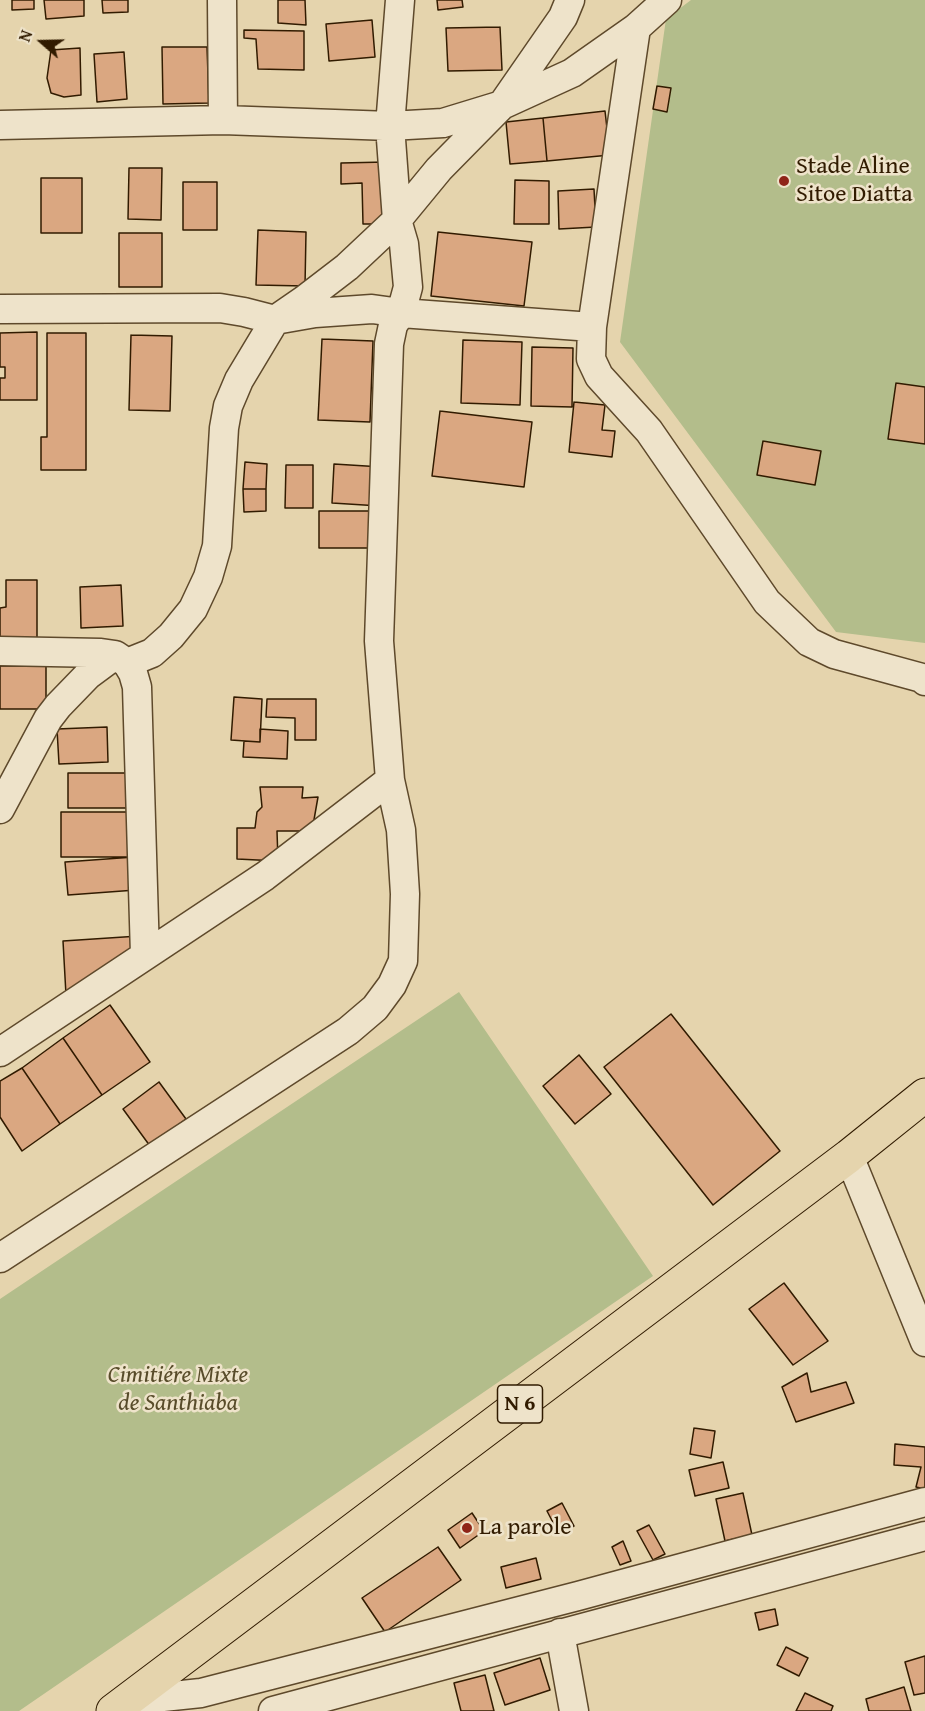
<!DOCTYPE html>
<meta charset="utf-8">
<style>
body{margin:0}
#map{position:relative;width:925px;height:1711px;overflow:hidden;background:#e5d4ad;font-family:"Gentium Book Plus",serif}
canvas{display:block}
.north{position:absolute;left:12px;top:12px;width:60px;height:60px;-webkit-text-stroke:4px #eee3ca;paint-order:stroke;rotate:290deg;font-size:16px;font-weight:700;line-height:24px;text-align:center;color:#311b00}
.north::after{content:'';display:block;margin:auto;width:21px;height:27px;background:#311b00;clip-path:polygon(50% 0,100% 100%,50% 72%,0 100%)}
</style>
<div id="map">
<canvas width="925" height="1711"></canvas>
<div class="north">N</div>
</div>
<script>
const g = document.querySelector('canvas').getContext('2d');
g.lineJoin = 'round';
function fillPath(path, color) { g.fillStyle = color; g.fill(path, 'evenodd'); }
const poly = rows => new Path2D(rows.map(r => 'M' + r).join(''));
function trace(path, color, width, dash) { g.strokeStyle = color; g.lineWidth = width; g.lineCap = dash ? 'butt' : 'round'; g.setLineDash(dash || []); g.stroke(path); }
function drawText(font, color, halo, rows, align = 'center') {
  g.font = font + ' "Gentium Book Plus",serif'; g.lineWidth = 5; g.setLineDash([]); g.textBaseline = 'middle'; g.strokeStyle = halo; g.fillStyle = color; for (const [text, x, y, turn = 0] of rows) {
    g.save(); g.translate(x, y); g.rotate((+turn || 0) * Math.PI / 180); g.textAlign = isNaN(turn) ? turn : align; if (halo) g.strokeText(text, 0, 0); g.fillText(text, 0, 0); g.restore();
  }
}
const green = poly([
 [691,0,925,0,925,643,836,632,620,342,666,19],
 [459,992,653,1276,19,1711,0,1711,0,1299]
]);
const building = poly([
 [12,0,34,0,34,9,12,10,12,0],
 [44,0,84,0,84,16,46,19,44,0],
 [102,0,128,0,128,12,103,13,102,0],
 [278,0,305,0,306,25,278,23,278,0],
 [437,0,462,0,463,7,438,10,437,0],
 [372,20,375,57,329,61,326,24,372,20],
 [500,27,502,70,448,71,446,28,500,27],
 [244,30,304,31,304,70,258,69,256,39,244,38,244,30],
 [162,47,207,47,209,103,163,104,162,47],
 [80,48,81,95,64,97,51,93,47,78,51,50,80,48],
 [124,52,127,99,97,102,94,54,124,52],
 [657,86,671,88,667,112,653,109,657,86],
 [605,111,610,155,547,161,543,118,605,111],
 [543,118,547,161,510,164,506,122,543,118],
 [386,162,387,224,363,224,362,183,341,184,341,163,386,162],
 [129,168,162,168,161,220,128,219,129,168],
 [41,178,82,178,82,233,41,233,41,178],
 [515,180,549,181,549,224,514,224,515,180],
 [183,182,217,182,217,230,183,230,183,182],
 [594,189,596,227,559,229,558,191,594,189],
 [258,230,306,232,305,286,256,285,258,230],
 [438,232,532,242,524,306,431,296,438,232],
 [119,233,162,233,162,287,119,287,119,233],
 [37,332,37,400,0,400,0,378,5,378,5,367,0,367,0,333,37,332],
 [47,333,86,333,86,470,41,470,41,437,47,437,47,333],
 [131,335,172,336,170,411,129,410,131,335],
 [322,339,373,341,370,422,318,420,322,339],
 [463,340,522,342,520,405,461,403,463,340],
 [532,347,573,348,572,407,531,406,532,347],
 [896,383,925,387,925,444,888,439,896,383],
 [574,402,605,405,602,430,615,431,612,457,569,452,574,402],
 [440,411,532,422,524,487,432,476,440,411],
 [763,441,821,451,815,485,757,475,763,441],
 [245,462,267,464,266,489,243,489,245,462],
 [334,464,382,467,380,506,332,503,334,464],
 [286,465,313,465,313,508,285,508,286,465],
 [243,489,266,489,266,511,244,512,243,489],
 [319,511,371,511,371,548,319,548,319,511],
 [6,580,37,580,37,645,0,647,0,608,6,607,6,580],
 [121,585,123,626,81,628,80,587,121,585],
 [0,666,46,666,46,709,0,709,0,666],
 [234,697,262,699,260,742,231,740,234,697],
 [267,699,316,699,316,740,295,740,295,718,266,717,267,699],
 [107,727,108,762,59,764,57,729,107,727],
 [260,729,288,731,287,759,243,757,244,741,260,742,260,729],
 [68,773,133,773,133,808,68,808,68,773],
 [260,787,303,787,302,798,318,797,312,831,277,831,278,861,237,859,237,828,255,828,257,812,262,807,260,787],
 [61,812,134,812,134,857,61,857,61,812],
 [134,857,136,890,68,895,65,862,134,857],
 [139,936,137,955,66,995,63,941,139,936],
 [110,1005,150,1062,102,1095,63,1038,110,1005],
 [671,1014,780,1151,713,1205,604,1067,671,1014],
 [63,1038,102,1095,60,1124,22,1068,63,1038],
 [579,1055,611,1094,575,1124,543,1086,579,1055],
 [22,1068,60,1124,22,1151,0,1117,0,1081,22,1068],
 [159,1082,186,1119,150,1146,123,1109,159,1082],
 [784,1283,828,1341,793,1365,749,1309,784,1283],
 [807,1373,811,1392,846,1382,854,1403,796,1422,782,1387,807,1373],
 [694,1428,715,1431,711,1458,690,1454,694,1428],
 [895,1444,925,1447,925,1489,916,1487,921,1467,894,1465,895,1444],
 [723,1462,729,1488,695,1496,689,1470,723,1462],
 [743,1493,752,1535,725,1541,716,1499,743,1493],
 [562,1503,574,1526,559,1534,547,1511,562,1503],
 [472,1513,484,1531,460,1548,448,1530,472,1513],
 [649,1525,665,1554,653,1560,637,1531,649,1525],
 [623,1541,631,1561,620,1565,612,1547,623,1541],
 [438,1547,461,1580,385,1632,362,1598,438,1547],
 [536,1558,541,1579,506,1588,501,1567,536,1558],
 [775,1609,778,1625,759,1630,755,1613,775,1609],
 [786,1647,808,1658,799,1676,777,1665,786,1647],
 [925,1656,925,1693,914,1695,905,1662,925,1656],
 [540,1658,550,1690,505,1705,494,1673,540,1658],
 [485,1675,494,1711,461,1711,454,1683,485,1675],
 [904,1687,911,1711,869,1711,866,1699,904,1687],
 [805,1693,833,1706,831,1711,796,1711,805,1693]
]);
const minor = poly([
 [222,0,223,120],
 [636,28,592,327,591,359,599,376,649,431,767,602,809,642,834,654,922,678,925,681],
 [0,125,223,120,390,126,443,123,502,105,572,73,636,28,667,0],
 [0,309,220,308,244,312,275,320,315,313,372,309,401,313,592,327],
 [0,651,101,653,115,655,127,663,133,673,137,687,145,955],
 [127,663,152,653,171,636,193,609,208,577,217,546,224,428,228,406,239,380,275,320,304,300,347,267,397,220,439,169,502,105,563,17,570,0],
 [0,809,48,719,58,706,88,675,115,655],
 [0,1052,265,876,390,780],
 [849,1156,925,1342],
 [0,1258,348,1031,375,1008,392,985,403,961,405,894,401,830,390,780,379,641,389,344,393,325,401,313,408,287,404,244,397,220,390,126,400,0],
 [560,1633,574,1711],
 [126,1701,201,1693,578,1596,925,1502],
 [273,1711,925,1536]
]);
const major = poly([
 [113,1711,849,1156,925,1095]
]);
const markers = [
 [784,181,6,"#8f2418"],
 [467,1528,6,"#8f2418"]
];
const shields = [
 [520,1404,45]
];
const shieldNames = [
 ["N 6",520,1404]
];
const poiNames = [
 ["Stade Aline",796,167],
 ["Sitoe Diatta",796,195],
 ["La parole",479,1528]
];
const parkNames = [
 ["Cimitiére Mixte",178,1376],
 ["de Santhiaba",178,1404]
];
fillPath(green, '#b3bd8b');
fillPath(building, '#daa781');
trace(building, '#311b00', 1.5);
trace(minor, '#5e492b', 31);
trace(major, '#311b00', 35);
trace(minor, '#eee3ca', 28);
trace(major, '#e5d4ad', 33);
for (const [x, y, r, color] of markers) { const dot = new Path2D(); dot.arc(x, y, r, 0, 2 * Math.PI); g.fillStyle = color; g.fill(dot); trace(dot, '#eee3ca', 2); }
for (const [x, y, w] of shields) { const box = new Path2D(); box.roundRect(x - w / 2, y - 19, w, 38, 4.5); g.fillStyle = '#eee3ca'; g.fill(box); trace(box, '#311b00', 1.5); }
drawText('bold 22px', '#311b00', null, shieldNames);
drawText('24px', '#311b00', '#eee3ca', poiNames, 'left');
drawText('italic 24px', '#584c2a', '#eee3ca', parkNames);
</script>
